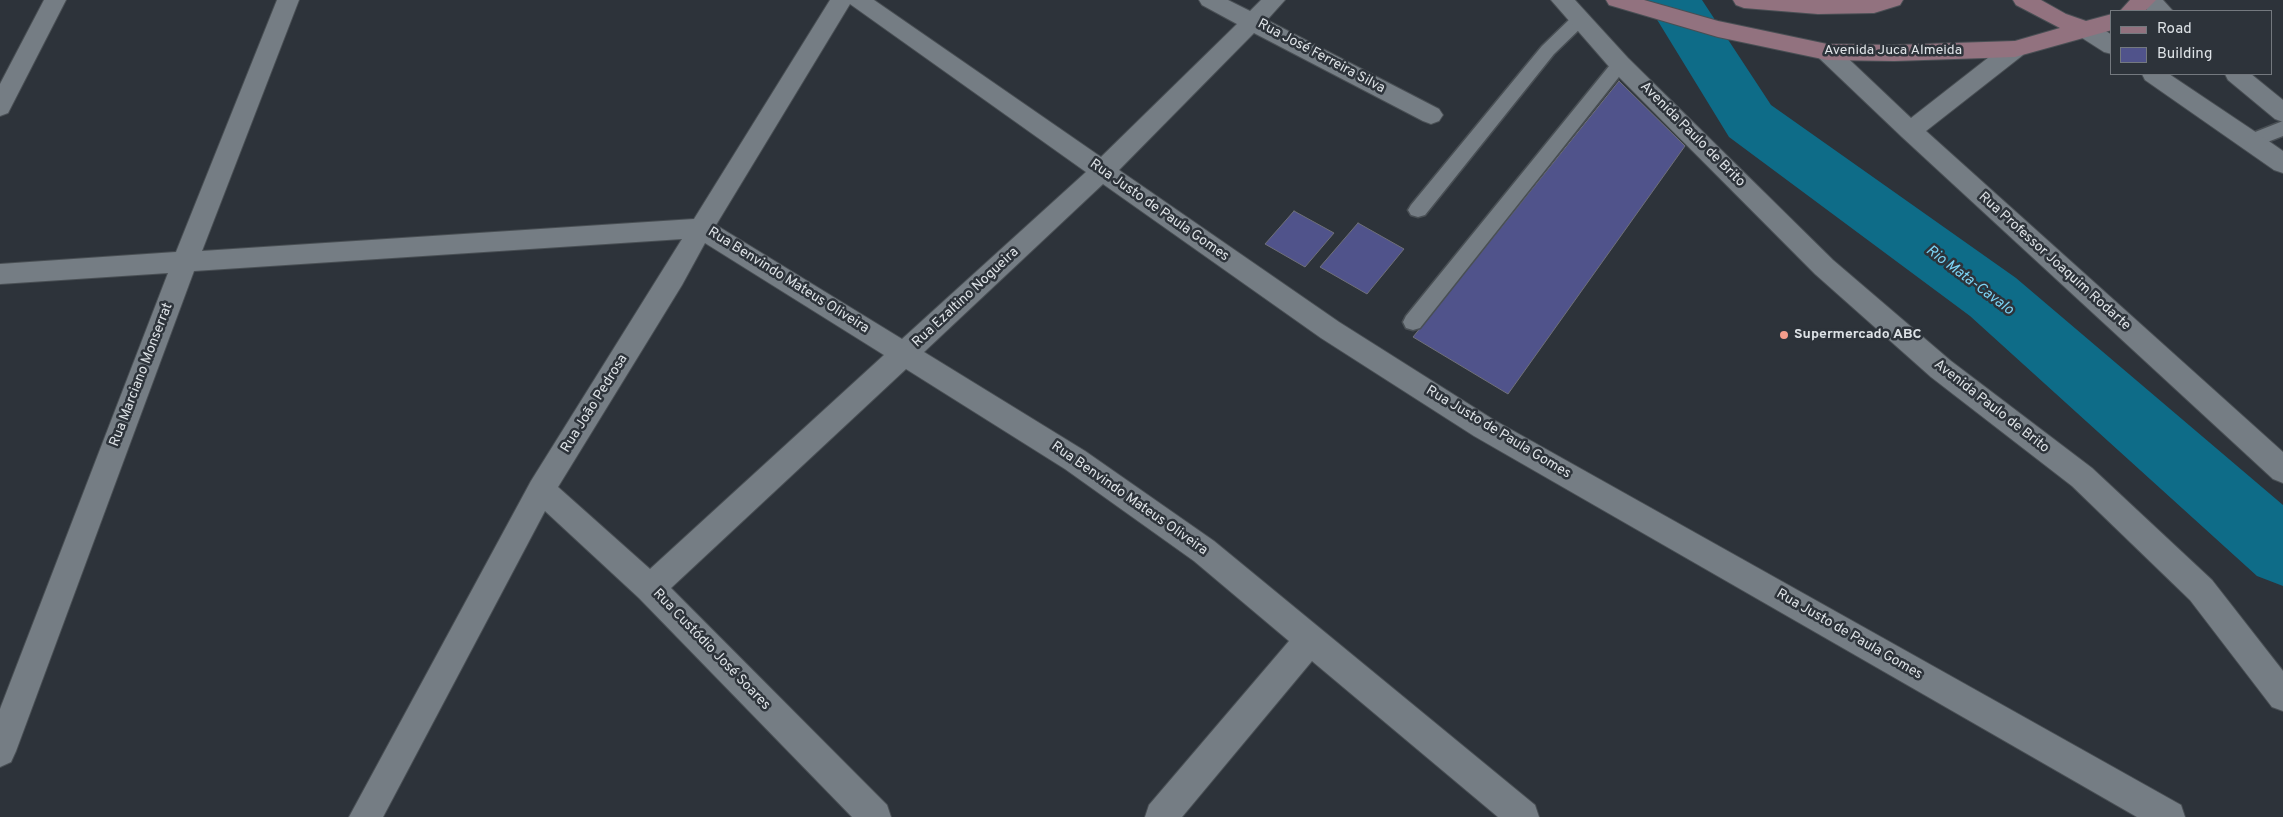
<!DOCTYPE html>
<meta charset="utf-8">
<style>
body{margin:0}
#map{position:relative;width:2283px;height:817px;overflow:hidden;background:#2d333a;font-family:Overpass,sans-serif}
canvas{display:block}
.legend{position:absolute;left:2110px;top:10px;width:162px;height:65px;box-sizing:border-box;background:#2d333a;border:1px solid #74797f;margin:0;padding:6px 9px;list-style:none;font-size:15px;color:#dee3e7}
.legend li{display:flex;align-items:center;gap:10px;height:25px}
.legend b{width:25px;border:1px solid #74797f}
</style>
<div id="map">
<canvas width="2283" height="817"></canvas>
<ul class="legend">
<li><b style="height:6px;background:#92727f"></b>Road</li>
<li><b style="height:14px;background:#50538b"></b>Building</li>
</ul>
</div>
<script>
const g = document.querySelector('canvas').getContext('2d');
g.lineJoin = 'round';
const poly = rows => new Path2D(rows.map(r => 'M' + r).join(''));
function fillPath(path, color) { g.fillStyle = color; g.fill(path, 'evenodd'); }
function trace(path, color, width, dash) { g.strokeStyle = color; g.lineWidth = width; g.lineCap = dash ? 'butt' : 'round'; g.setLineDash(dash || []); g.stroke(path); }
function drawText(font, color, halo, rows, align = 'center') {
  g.font = font + ' Overpass,sans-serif'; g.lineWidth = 5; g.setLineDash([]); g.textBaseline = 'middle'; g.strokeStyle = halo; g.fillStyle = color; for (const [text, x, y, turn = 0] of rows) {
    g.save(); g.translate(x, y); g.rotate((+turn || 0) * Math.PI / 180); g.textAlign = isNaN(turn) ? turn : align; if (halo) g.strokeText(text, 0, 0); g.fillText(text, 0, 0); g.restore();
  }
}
const river = poly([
 [1645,0,1702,0,1771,105,2016,278,2283,505,2283,586,2257,576,1970,316,1729,137,1645,0]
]);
const building = poly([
 [1619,81,1685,146,1508,394,1413,337,1619,81],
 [1294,211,1334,233,1305,267,1265,244,1294,211],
 [1358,223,1404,249,1367,294,1320,267,1358,223]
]);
const lane = poly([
 [1579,14,1585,16,1588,20,1585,24,1554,54,1425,215,1418,217,1411,215,1408,210,1411,205,1542,46,1573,16,1579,14],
 [1620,58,1626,60,1629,64,1626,68,1420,328,1413,330,1406,328,1403,322,1406,316,1614,60,1620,58],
 [2283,121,2283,136,2252,148,2245,146,2243,141,2245,136,2283,121]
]);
const street = poly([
 [44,0,66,0,8,113,0,116,0,84,44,0],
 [277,0,299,0,202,251,694,219,830,0,874,0,1101,157,1237,24,1202,5,1199,0,1228,0,1250,11,1261,0,1285,0,1267,20,1439,109,1443,115,1439,121,1431,124,1423,121,1254,33,1119,170,1339,322,1494,420,2181,805,2185,817,2137,817,1474,436,1321,338,1103,184,924,352,1085,451,1214,541,1535,805,1539,817,1498,817,1312,661,1182,817,1145,817,1149,805,1289,641,1194,561,1065,469,906,369,671,588,887,805,891,817,852,817,639,598,545,511,383,817,349,817,531,481,682,239,194,271,16,751,11,762,0,767,0,709,168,273,0,284,0,264,176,252,277,0],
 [850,4,1086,172,902,339,716,225,850,4],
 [705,243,884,355,650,569,558,487,682,285,705,243],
 [1551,0,1575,0,1628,58,1833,260,1951,361,2092,468,2212,580,2283,671,2283,711,2272,707,2190,600,2072,486,1931,377,1815,274,1612,70,1551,0],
 [2138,0,2163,0,2173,11,2148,11,2138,0],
 [2087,22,2095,24,2112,35,2112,54,2104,52,2079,36,2076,30,2079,24,2087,22],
 [2015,41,2023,43,2026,49,2023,55,1926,131,2283,452,2283,483,2273,479,1902,137,1819,58,1816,52,1819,46,1827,44,1835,46,1911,118,2007,43,2015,41],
 [2142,74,2169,74,2260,135,2283,151,2283,173,2274,170,2145,80,2142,74],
 [2225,74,2251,74,2283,100,2283,122,2275,119,2228,80,2225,74]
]);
const secondary = poly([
 [1606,0,1644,0,1718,21,1827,44,1894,45,2015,41,2060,28,2016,5,2013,0,2041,0,2066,14,2086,21,2112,14,2112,30,2015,57,1894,61,1827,60,1718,37,1609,5,1606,0],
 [1733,0,1903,0,1900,5,1874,13,1818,14,1744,8,1736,5,1733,0],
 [2130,0,2156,0,2145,11,2120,11,2130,0]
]);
const markers = [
 [1784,335,5,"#f49d8c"]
];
const streetNames = [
 ["Avenida Juca Almeida",1893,51],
 ["Rua José Ferreira Silva",1321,57,28],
 ["Avenida Paulo de Brito",1692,135,45],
 ["Rua Justo de Paula Gomes",1159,211,35],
 ["Rua Professor Joaquim Rodarte",2054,262,42],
 ["Rua Benvindo Mateus Oliveira",788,281,32],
 ["Rua Ezaltino Nogueira",966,298,-43],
 ["Rua Marciano Monserrat",142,375,-69],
 ["Rua João Pedrosa",595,404,-58],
 ["Avenida Paulo de Brito",1991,407,38],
 ["Rua Justo de Paula Gomes",1498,433,31],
 ["Rua Benvindo Mateus Oliveira",1129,499,35],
 ["Rua Justo de Paula Gomes",1849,635,30],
 ["Rua Custódio José Soares",711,650,46]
];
const poiNames = [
 ["Supermercado ABC",1794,335]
];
const waterNames = [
 ["Rio Mata-Cavalo",1969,281,37]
];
fillPath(river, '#0e6c88');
fillPath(building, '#50538b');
trace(building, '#6f7079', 1);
trace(lane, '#494f54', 3);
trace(street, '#494f54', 2);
trace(secondary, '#494f54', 2);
fillPath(lane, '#757d84');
fillPath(street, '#757d84');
fillPath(secondary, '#92727f');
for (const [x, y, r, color] of markers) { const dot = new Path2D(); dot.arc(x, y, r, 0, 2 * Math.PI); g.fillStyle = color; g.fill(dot); trace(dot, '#2d333a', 2); }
drawText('14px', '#dee3e7', '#2d333a', streetNames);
drawText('bold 14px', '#dee3e7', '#2d333a', poiNames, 'left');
drawText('italic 15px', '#7cd3f4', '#2d333a', waterNames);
</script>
